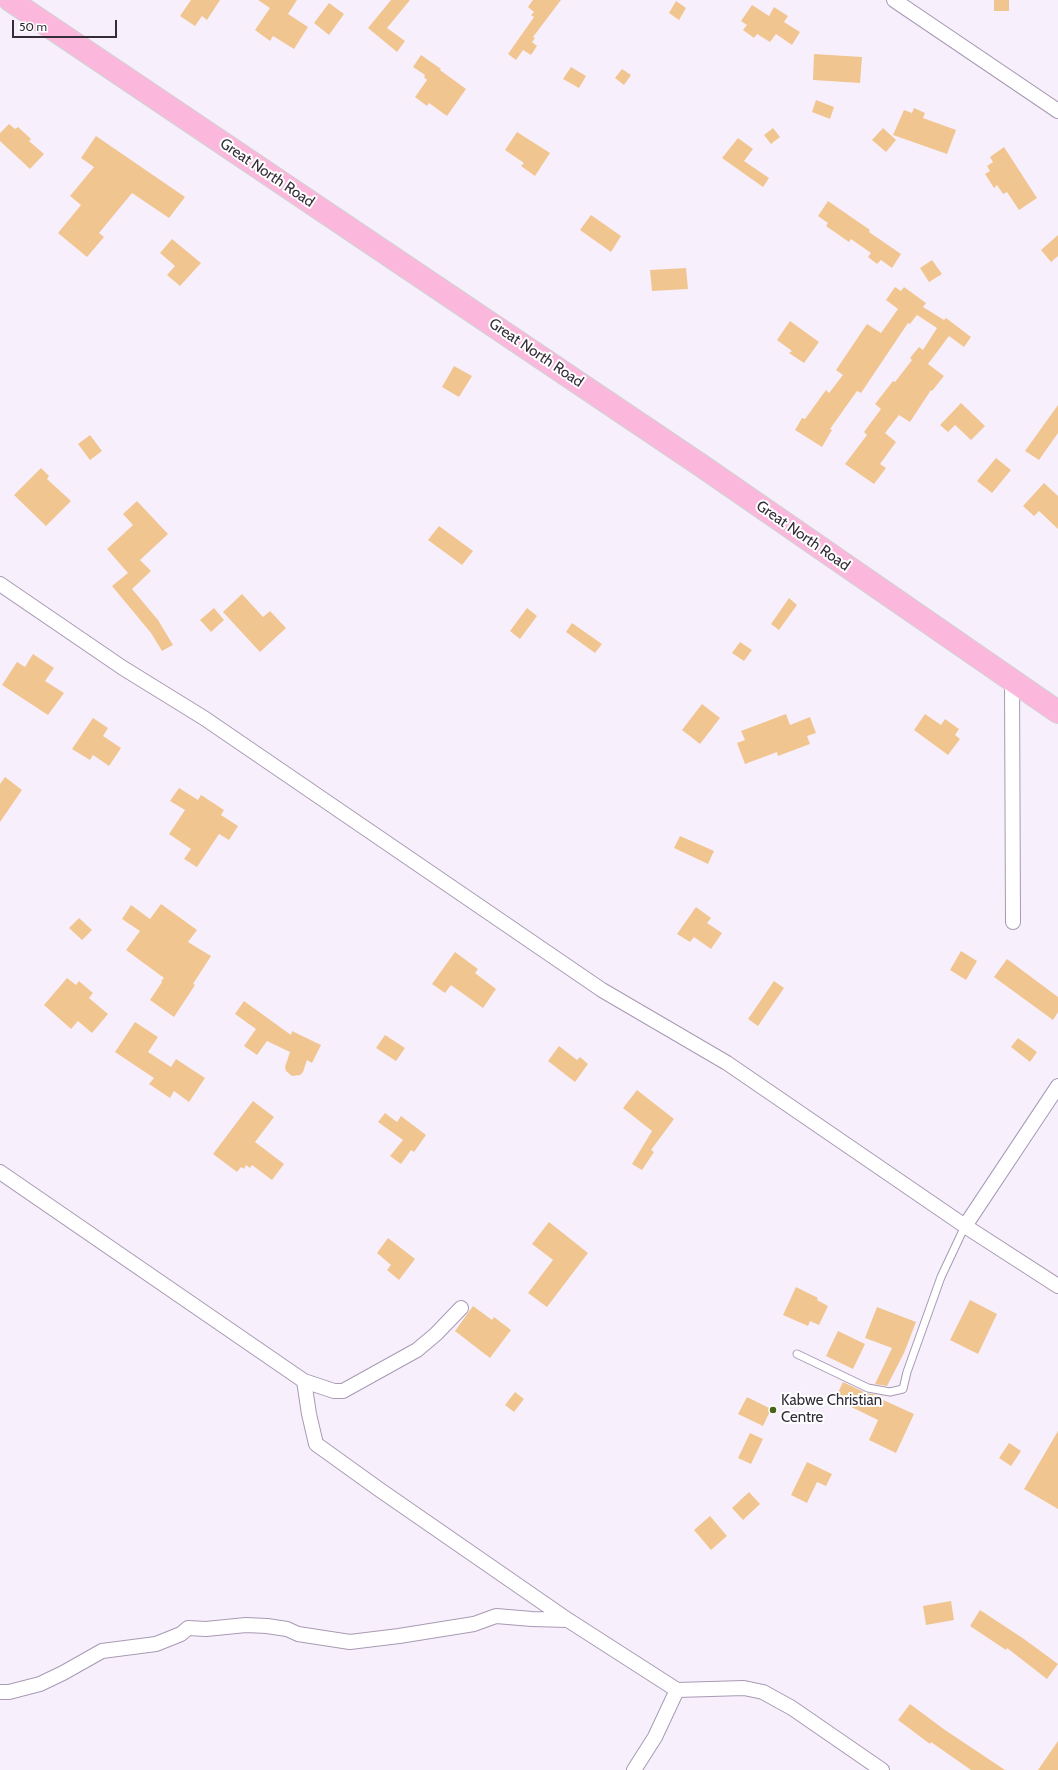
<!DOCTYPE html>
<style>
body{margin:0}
#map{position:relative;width:1058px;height:1770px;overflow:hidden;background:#f7f0fc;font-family:Cabin,sans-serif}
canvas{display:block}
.scale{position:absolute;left:12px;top:20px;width:105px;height:18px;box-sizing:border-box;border:2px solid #332d38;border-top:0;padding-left:5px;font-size:12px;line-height:14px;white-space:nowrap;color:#332d38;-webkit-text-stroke:3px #fff;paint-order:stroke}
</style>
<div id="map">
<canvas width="1058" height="1770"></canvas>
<div class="scale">50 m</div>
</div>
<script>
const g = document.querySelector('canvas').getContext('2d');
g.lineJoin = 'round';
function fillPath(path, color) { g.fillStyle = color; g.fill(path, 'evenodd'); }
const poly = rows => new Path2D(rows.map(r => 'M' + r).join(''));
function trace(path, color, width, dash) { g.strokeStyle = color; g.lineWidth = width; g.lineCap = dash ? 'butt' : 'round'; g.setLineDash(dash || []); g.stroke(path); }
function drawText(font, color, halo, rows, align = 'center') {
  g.font = font + ' Cabin,sans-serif'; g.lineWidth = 4; g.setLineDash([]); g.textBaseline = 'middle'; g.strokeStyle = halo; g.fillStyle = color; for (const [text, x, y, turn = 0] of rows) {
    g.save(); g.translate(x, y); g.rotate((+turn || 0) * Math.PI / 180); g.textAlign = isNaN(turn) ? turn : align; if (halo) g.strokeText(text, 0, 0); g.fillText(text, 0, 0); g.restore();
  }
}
const building = poly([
 [191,0,220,0,207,20,202,16,195,26,180,16],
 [258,0,297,0,288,14,308,27,294,49,273,36,270,41,255,30,270,8],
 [391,0,410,0,387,28,405,41,397,52,368,28],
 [533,0,561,0,533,37,535,38,532,42,537,46,531,55,523,50,516,60,508,54,534,17,531,15,534,12,528,7],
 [994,0,1009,0,1009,11,994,11],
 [676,1,686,8,679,20,669,13],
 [329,3,344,14,329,35,314,23],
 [752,5,769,16,774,7,788,16,784,22,800,32,792,45,776,34,770,42,757,34,754,38,743,30,747,25,741,21],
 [814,54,862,57,860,83,813,80],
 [421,55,441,69,440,70,466,89,447,116,429,103,427,106,415,97,427,80,424,77,425,75,413,67],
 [571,67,586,76,579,88,563,79],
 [622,69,631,75,624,85,615,78],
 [816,100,834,107,830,119,812,112],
 [914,108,925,113,923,118,956,130,947,154,893,135,904,110,912,113],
 [9,124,15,129,18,127,31,139,29,141,44,154,30,169,0,141,0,133],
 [773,128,780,137,771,144,764,135],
 [883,128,896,140,886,152,872,140],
 [517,132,550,153,535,176,521,166,524,163,505,150],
 [96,136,185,197,169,218,132,193,99,233,104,237,87,257,58,233,81,205,70,196,94,167,81,158],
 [738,138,753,149,744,161,769,178,763,187,722,158],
 [1004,147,1037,198,1019,210,1007,192,1003,194,997,185,994,188,985,174,990,171,987,166,993,162,990,157],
 [828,201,870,230,869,232,901,254,892,268,881,260,877,264,868,257,871,253,851,239,849,242,826,226,828,223,818,216],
 [591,215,621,236,611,252,580,230],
 [1058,235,1058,256,1051,262,1041,250],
 [172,239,201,263,180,286,167,275,175,266,160,253],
 [932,260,942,274,929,282,920,268],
 [686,268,688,289,652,291,650,270],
 [895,287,901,291,904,287,926,303,923,307,944,320,946,318,971,337,964,347,949,336,928,364,944,376,932,391,931,390,910,422,899,415,885,433,896,442,880,464,886,468,874,484,845,464,867,435,864,432,881,409,875,404,893,381,895,382,912,360,910,358,919,347,923,350,937,328,917,315,923,307,910,324,908,323,861,393,857,391,830,429,832,430,822,447,795,430,802,418,805,419,826,390,829,393,843,375,836,370,867,324,881,333,898,309,886,300],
 [790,321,819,342,804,363,789,353,792,351,777,340],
 [454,366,472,376,459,397,442,387],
 [961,403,985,426,971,440,955,425,948,432,940,425],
 [1058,405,1058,433,1039,460,1025,451],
 [90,435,102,451,90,460,78,444],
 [996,458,1011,470,992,493,977,481],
 [41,468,49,476,47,479,71,501,46,526,14,495],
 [1044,483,1058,496,1058,529,1039,511,1034,516,1023,506],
 [137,501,168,534,140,560,151,571,132,589,158,620,173,645,162,651,151,633,112,586,128,573,107,549,133,525,123,514],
 [439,526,473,551,462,565,428,540],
 [242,594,263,617,270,611,286,628,260,652,223,612],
 [789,598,797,605,779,630,771,624],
 [214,608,224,620,211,632,200,620],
 [527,608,537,616,520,639,510,631],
 [572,623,602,644,595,653,566,632],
 [740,642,752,650,744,661,732,653],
 [33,654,54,668,45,681,64,693,48,715,2,685,17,662,25,667],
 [702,704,720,718,700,744,682,730],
 [786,714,790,725,810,717,816,733,807,736,810,744,778,756,777,752,745,764,737,743,745,740,741,731],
 [925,714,941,725,945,719,959,729,955,735,960,739,948,755,914,730],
 [93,718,108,728,103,736,121,748,109,766,93,755,90,760,72,749],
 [5,777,22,790,0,822,0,784],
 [179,788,198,800,201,795,224,810,221,815,238,826,229,840,219,834,197,867,184,859,191,849,169,834,185,810,170,801],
 [680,836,714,851,708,864,674,848],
 [161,904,197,930,188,942,211,956,193,984,195,985,174,1017,150,1000,162,982,161,981,164,978,126,950,140,931,122,919,131,905,150,919],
 [696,907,711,918,707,923,722,933,711,949,694,937,690,942,677,934],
 [79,918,92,930,82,940,69,928],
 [961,951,977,961,966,980,950,970],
 [455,952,478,969,475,973,496,989,483,1008,451,985,445,993,432,984],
 [1007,959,1058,997,1058,1012,1053,1020,994,977],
 [67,978,76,985,79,981,93,993,89,998,108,1014,92,1033,78,1021,71,1029,44,1005],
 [774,981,784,988,758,1026,748,1019],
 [244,1001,291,1035,292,1031,321,1045,312,1063,307,1060,303,1072,300,1075,292,1076,286,1071,285,1067,290,1052,267,1041,257,1055,244,1046,256,1029,235,1014],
 [135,1022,158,1037,148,1052,171,1067,176,1059,205,1078,189,1102,174,1091,170,1098,149,1084,154,1078,115,1052],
 [385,1035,405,1048,396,1061,376,1048],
 [1018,1038,1037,1052,1030,1062,1011,1047],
 [559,1046,577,1060,580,1057,588,1064,575,1082,548,1061],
 [637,1090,674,1119,651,1150,654,1152,642,1170,632,1164,652,1131,623,1108],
 [253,1101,274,1117,255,1142,284,1164,272,1180,252,1165,250,1168,246,1165,244,1169,241,1167,237,1172,213,1154],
 [385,1113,397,1122,401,1116,426,1135,414,1152,411,1150,401,1164,390,1156,403,1140,378,1122],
 [549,1222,588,1253,547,1307,528,1293,553,1260,532,1244],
 [388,1238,415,1259,399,1280,387,1270,391,1265,377,1253],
 [796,1287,818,1298,817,1300,828,1306,819,1325,810,1321,808,1326,783,1315],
 [970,1300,997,1314,978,1354,950,1340],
 [473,1306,492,1320,494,1317,511,1330,490,1358,455,1331],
 [877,1307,916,1322,904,1353,887,1386,875,1384,892,1348,865,1338],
 [838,1331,865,1344,853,1369,826,1356],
 [843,1382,866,1393,883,1396,881,1399,914,1414,896,1453,869,1440,878,1420,835,1399],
 [515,1392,524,1399,514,1412,505,1405],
 [747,1397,771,1409,763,1426,738,1414],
 [1058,1431,1058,1509,1024,1489],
 [750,1433,763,1439,751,1464,738,1458],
 [1009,1443,1021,1451,1011,1466,999,1458],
 [807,1462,832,1474,826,1486,817,1482,807,1503,791,1495],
 [749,1492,760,1504,743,1520,732,1508],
 [710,1516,727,1536,711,1550,694,1530],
 [951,1601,954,1620,926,1625,923,1606],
 [980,1610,1024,1639,1058,1664,1047,1679,1007,1648,1006,1650,970,1626],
 [910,1704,945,1730,1005,1770,971,1770,931,1742,930,1744,898,1720],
 [1058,1741,1058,1770,1038,1770]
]);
const service = poly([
 [797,1354,868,1388,890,1392,903,1389,907,1372,941,1277,965,1226]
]);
const minor = poly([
 [894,0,1058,111],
 [0,584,123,668,204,718,602,990,727,1063,965,1226,1058,1286],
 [1012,681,1013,922],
 [0,1172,304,1381,334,1391,343,1391,417,1350,436,1334,461,1308],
 [965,1226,1058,1086],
 [304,1381,309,1414,316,1444,380,1490,568,1620,677,1690,744,1688,763,1692,792,1708,882,1770],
 [0,1692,9,1692,40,1684,63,1673,102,1651,156,1644,181,1634,188,1628,206,1629,246,1625,267,1626,287,1629,298,1634,350,1642,399,1636,474,1624,496,1616,532,1619,568,1620],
 [634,1770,655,1737,677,1690]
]);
const trunk = poly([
 [10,0,699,464,1058,712]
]);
const markers = [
 [773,1410,4,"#486417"]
];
const streetNames = [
 ["Great North Road",267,173,34],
 ["Great North Road",536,353,34],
 ["Great North Road",803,536,35]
];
const poiNames = [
 ["Kabwe Christian",781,1401],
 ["Centre",781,1418]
];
fillPath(building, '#f1c590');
trace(service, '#a899b4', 9);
trace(minor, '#a899b4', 16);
trace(trunk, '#d2d1d3', 24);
trace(service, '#fff', 7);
trace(minor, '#fff', 14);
trace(trunk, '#fcb8dc', 22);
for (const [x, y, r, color] of markers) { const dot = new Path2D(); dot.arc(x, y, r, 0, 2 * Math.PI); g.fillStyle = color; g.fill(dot); trace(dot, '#fff', 1.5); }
drawText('15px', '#332d38', '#fff', streetNames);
drawText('15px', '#332d38', '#fff', poiNames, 'left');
</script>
